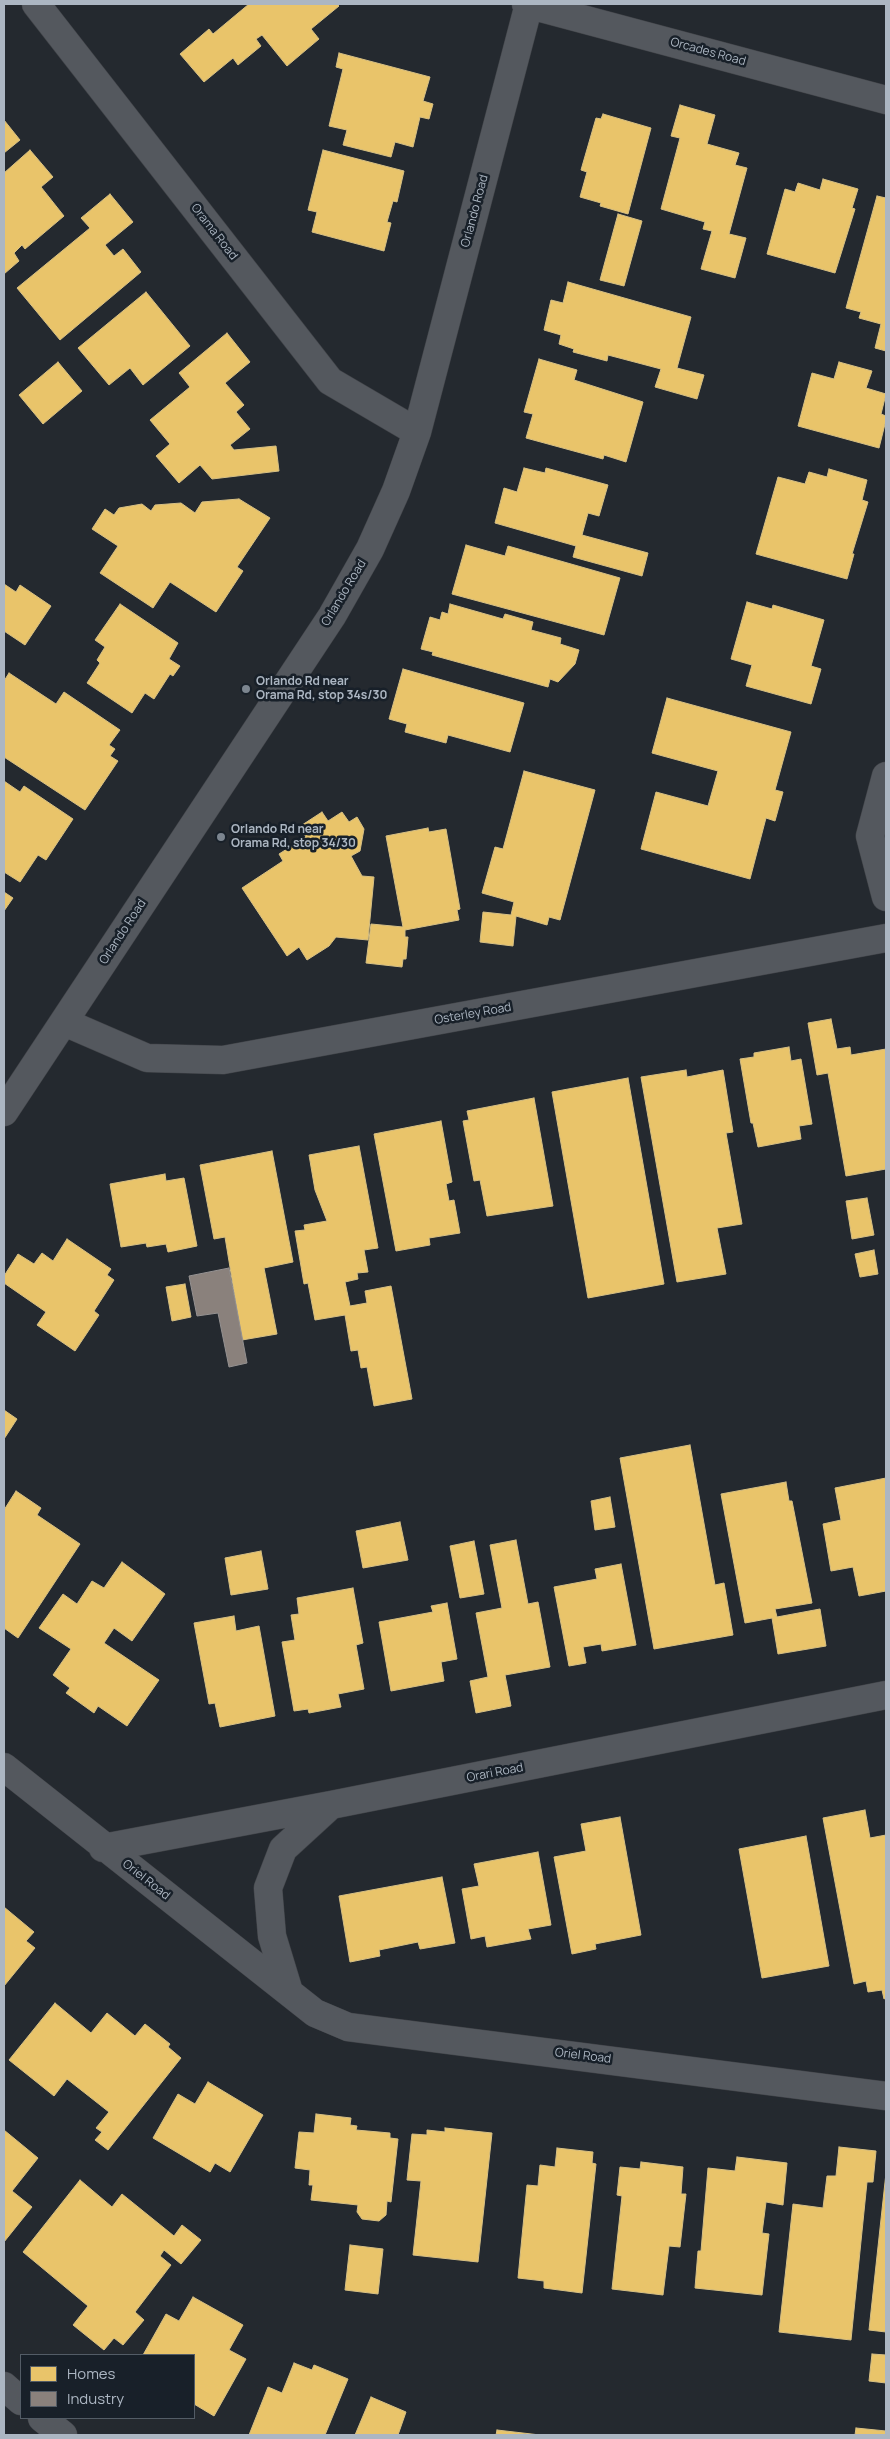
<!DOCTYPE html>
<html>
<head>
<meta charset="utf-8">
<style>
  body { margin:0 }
  #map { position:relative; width:890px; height:2439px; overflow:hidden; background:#24292f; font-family:Manrope,sans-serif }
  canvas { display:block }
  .frame { position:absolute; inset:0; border:5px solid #acb6c2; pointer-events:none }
  .legend { position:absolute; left:20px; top:2354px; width:175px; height:65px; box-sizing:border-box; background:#182029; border:1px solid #535c66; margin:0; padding:6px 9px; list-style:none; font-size:15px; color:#acb6c2 }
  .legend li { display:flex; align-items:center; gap:10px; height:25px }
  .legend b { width:25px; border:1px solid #535c66 }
</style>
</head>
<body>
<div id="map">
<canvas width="890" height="2439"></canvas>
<div class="frame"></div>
<ul class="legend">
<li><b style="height:14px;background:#e9c46a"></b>Homes</li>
<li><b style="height:14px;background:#8a817c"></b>Industry</li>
</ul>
</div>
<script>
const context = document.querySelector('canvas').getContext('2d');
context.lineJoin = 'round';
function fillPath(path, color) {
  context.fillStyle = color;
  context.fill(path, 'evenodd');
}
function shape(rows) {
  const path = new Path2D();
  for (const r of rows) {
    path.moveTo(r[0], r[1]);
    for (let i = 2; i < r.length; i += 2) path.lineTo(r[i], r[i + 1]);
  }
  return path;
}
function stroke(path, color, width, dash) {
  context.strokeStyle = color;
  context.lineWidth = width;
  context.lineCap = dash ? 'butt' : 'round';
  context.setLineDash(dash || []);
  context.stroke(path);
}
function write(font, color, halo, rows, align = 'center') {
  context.font = font + ' Manrope,sans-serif';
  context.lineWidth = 5;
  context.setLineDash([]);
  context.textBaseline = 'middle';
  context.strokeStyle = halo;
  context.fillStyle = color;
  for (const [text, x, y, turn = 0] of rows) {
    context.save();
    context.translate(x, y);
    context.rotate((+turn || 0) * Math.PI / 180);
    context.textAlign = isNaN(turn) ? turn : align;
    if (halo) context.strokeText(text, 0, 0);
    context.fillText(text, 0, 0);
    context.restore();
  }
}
const homes = shape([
  [249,4,337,4,339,6,311,29,319,39,287,66,262,35,256,39,261,46,238,65,233,58,204,82,180,54,209,29,213,34,249,4],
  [339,53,430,77,423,101,433,104,429,119,420,117,413,147,395,142,391,157,343,145,347,130,329,126,343,69,336,67,339,53],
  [680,105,715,115,707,144,739,153,735,165,747,168,729,234,746,238,735,278,701,269,712,231,703,229,705,222,661,209,680,138,671,136,680,105],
  [603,114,651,128,628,214,600,206,601,203,580,197,587,172,581,170,596,118,601,119,603,114],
  [4,120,20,140,4,153,4,120],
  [30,150,53,177,41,187,64,216,25,249,22,245,14,253,19,261,4,274,4,173,30,150],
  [323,150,404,171,397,202,393,201,387,222,391,223,384,251,312,232,317,212,308,210,323,150],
  [823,179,858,189,852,208,855,209,835,273,767,254,785,189,795,192,798,183,820,190,823,179],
  [110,194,133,222,105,245,114,256,123,249,141,272,60,340,17,288,90,228,81,218,110,194],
  [877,196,886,198,886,351,875,348,881,324,859,318,861,312,846,308,877,196],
  [618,214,642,221,624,286,600,280,618,214],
  [568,282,691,317,677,368,704,375,697,399,655,387,661,369,608,355,607,361,573,352,574,349,559,344,561,335,544,330,551,300,563,303,568,282],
  [146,292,190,346,143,385,130,368,109,385,78,348,146,292],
  [227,333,250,362,225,383,244,405,236,412,250,429,230,445,234,450,276,446,279,471,212,479,200,465,179,483,156,456,170,444,150,420,190,387,179,373,227,333],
  [539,359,577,370,574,380,643,402,626,462,604,455,603,459,526,438,533,414,524,412,539,359],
  [58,362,82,391,43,424,19,395,58,362],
  [839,362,872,371,866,388,886,394,881,414,886,416,886,420,879,448,798,426,812,373,834,379,839,362],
  [524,468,545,473,546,468,608,485,599,516,588,513,582,535,648,553,642,576,573,557,576,546,495,523,504,488,517,492,524,468],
  [829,469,867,480,862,500,868,502,852,554,854,554,847,579,756,554,778,477,805,484,809,472,827,477,829,469],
  [239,499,270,518,237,567,243,571,216,612,170,582,153,608,100,573,118,546,92,529,105,509,114,515,119,508,142,504,151,511,155,505,181,503,195,513,202,502,239,499],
  [466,545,505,556,508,546,620,578,604,635,452,594,466,545],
  [4,584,16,592,20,585,51,606,25,645,4,631,4,584],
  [747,602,772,609,773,605,824,620,811,666,821,669,811,704,746,686,752,665,731,659,747,602],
  [120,604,178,643,169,659,180,666,173,676,170,674,154,699,145,693,132,713,87,683,100,663,97,660,105,647,95,640,120,604],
  [450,604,503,619,505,614,533,622,531,630,561,638,560,644,579,650,575,664,558,682,550,679,548,687,432,655,433,652,421,649,430,617,440,620,442,612,448,614,450,604],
  [403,669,524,703,510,752,448,735,446,743,405,732,407,724,389,719,403,669],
  [9,673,56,704,64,692,120,730,109,745,115,749,110,756,118,761,85,810,4,757,4,681,9,673],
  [667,698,791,732,775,790,783,792,775,821,766,818,750,879,641,849,656,792,708,806,718,771,652,753,667,698],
  [524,771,595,790,560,920,549,917,547,925,516,916,513,946,480,942,483,912,511,915,514,902,482,893,495,847,503,849,524,771],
  [4,781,20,792,24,786,73,819,46,860,38,855,20,882,4,872,4,781],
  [322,812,328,821,342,812,349,822,357,817,364,829,360,851,351,856,362,876,374,877,368,940,336,937,329,946,307,960,299,947,287,956,242,888,283,861,279,854,306,837,299,827,322,812],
  [428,828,429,832,446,829,460,909,457,910,459,920,405,930,405,937,408,937,406,959,403,959,402,967,366,963,371,924,403,927,386,836,428,828],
  [4,892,13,898,4,911,4,892],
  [831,1019,837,1049,850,1047,851,1055,886,1049,886,1169,846,1176,828,1073,817,1075,808,1023,831,1019],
  [789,1047,791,1061,801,1059,812,1124,799,1126,801,1139,758,1147,753,1123,751,1123,740,1059,754,1057,754,1053,789,1047],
  [686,1070,687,1077,723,1070,733,1132,726,1133,742,1224,717,1228,726,1274,677,1282,641,1077,686,1070],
  [628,1078,664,1284,588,1298,552,1092,628,1078],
  [534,1098,553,1206,487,1216,480,1180,474,1181,463,1121,469,1120,467,1111,534,1098],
  [441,1121,452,1182,446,1184,449,1201,454,1200,460,1233,429,1238,430,1245,396,1251,374,1134,441,1121],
  [359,1146,378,1248,364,1250,368,1272,357,1273,358,1279,345,1282,350,1306,367,1303,365,1291,391,1286,412,1399,374,1406,367,1367,361,1368,358,1350,351,1351,345,1315,315,1320,308,1283,304,1284,295,1231,305,1230,304,1225,327,1221,315,1190,309,1155,359,1146],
  [272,1151,293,1262,264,1268,277,1334,242,1340,225,1237,214,1239,200,1165,272,1151],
  [165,1174,166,1181,184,1178,197,1246,168,1252,166,1244,147,1247,146,1243,121,1247,110,1184,165,1174],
  [867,1198,874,1235,852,1239,846,1201,867,1198],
  [67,1239,111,1269,107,1275,114,1280,94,1311,99,1315,75,1351,37,1325,46,1312,4,1283,4,1276,18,1254,34,1264,42,1253,53,1261,67,1239],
  [874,1250,878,1274,860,1277,855,1254,874,1250],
  [185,1284,191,1317,172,1321,166,1287,185,1284],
  [4,1410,17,1419,4,1439,4,1410],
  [690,1445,715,1585,724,1583,733,1635,654,1649,620,1458,690,1445],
  [886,1478,886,1591,859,1596,853,1567,831,1571,823,1524,841,1520,835,1488,886,1478],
  [786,1482,789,1501,792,1501,812,1603,775,1609,777,1617,820,1609,826,1646,778,1654,772,1618,745,1623,721,1494,786,1482],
  [16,1491,41,1508,37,1515,80,1544,18,1638,4,1628,4,1510,16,1491],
  [610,1497,615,1527,595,1530,591,1501,610,1497],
  [400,1522,408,1560,363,1568,356,1531,400,1522],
  [516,1540,528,1604,538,1602,550,1667,505,1675,511,1706,476,1713,470,1681,488,1677,476,1613,502,1608,490,1545,516,1540],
  [474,1541,484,1594,460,1598,450,1546,474,1541],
  [261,1551,268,1589,231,1595,225,1558,261,1551],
  [122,1562,165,1594,132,1641,114,1628,104,1643,159,1680,127,1726,98,1706,94,1713,66,1693,70,1688,53,1675,71,1649,39,1628,63,1594,77,1604,92,1581,104,1588,122,1562],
  [621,1564,636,1645,602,1651,601,1644,583,1647,586,1663,569,1666,554,1587,597,1579,595,1569,621,1564],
  [353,1588,363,1643,356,1645,364,1689,338,1694,341,1707,309,1713,308,1709,294,1711,282,1642,295,1640,291,1615,299,1614,297,1598,353,1588],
  [447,1603,457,1659,441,1662,444,1681,391,1691,379,1622,433,1612,431,1606,447,1603],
  [234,1616,236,1631,259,1626,275,1716,220,1727,215,1703,209,1704,194,1623,234,1616],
  [865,1810,870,1838,886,1835,886,1998,884,1999,882,1990,868,1992,866,1981,854,1984,823,1818,865,1810],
  [620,1817,641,1935,595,1944,596,1949,572,1954,554,1857,586,1851,581,1824,620,1817],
  [806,1836,829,1966,762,1978,739,1849,806,1836],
  [538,1852,551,1925,528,1929,531,1939,487,1947,485,1936,471,1939,462,1889,479,1886,474,1864,538,1852],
  [442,1877,455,1943,420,1949,418,1942,379,1950,380,1956,350,1962,339,1896,442,1877],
  [4,1907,34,1932,26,1941,35,1948,4,1986,4,1907],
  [55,2003,91,2033,107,2013,135,2036,145,2024,170,2044,168,2047,181,2058,108,2150,95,2140,102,2132,96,2128,109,2112,67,2079,54,2096,9,2060,55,2003],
  [208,2082,263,2115,230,2172,215,2163,210,2172,153,2138,178,2094,195,2104,208,2082],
  [316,2114,351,2118,350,2125,357,2126,356,2130,390,2133,390,2138,398,2139,391,2202,387,2201,386,2215,379,2221,362,2219,357,2212,358,2205,311,2200,313,2185,309,2185,310,2170,295,2168,299,2132,314,2133,316,2114],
  [445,2128,492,2133,478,2262,413,2255,421,2181,407,2180,412,2134,427,2135,427,2130,445,2132,445,2128],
  [4,2130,38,2158,12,2191,32,2207,4,2242,4,2130],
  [839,2147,876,2151,873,2182,867,2182,851,2340,779,2332,793,2204,823,2208,827,2176,836,2176,839,2147],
  [557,2148,593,2152,592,2163,596,2164,582,2293,544,2288,544,2281,518,2278,527,2185,538,2186,540,2165,555,2167,557,2148],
  [737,2157,787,2163,783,2205,766,2202,762,2233,769,2234,762,2295,695,2288,698,2251,701,2251,708,2168,735,2171,737,2157],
  [641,2162,683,2167,681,2194,686,2194,680,2247,669,2246,663,2295,612,2289,622,2196,617,2195,620,2167,640,2169,641,2162],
  [886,2173,886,2332,869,2330,886,2173],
  [80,2180,112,2207,122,2194,174,2236,182,2225,201,2240,181,2264,164,2250,160,2256,171,2265,135,2312,144,2320,123,2345,114,2338,104,2350,73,2325,88,2306,23,2252,80,2180],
  [350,2245,383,2249,378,2294,345,2290,350,2245],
  [193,2297,243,2325,229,2350,246,2359,214,2416,194,2404,194,2355,143,2355,166,2314,179,2321,193,2297],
  [872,2354,886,2355,886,2383,869,2381,872,2354],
  [294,2363,312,2370,314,2365,348,2379,325,2435,249,2435,268,2387,282,2393,294,2363],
  [371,2397,406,2412,398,2435,355,2435,371,2397],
  [856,2428,886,2431,886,2435,855,2435,856,2428],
  [497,2430,540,2435,496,2435,497,2430]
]);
const industry = shape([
  [229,1268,247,1363,229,1367,218,1313,197,1316,189,1276,229,1268]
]);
const minor = shape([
  [36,4,330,381,417,432],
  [526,4,886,100],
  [886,776,870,836,886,897],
  [64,1022,147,1058,223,1060,886,938],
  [4,1112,332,616,370,549,396,491,417,432,529,4],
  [4,1767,315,2013,348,2027,886,2096],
  [103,1848,331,1805,886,1695],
  [289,1992,272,1936,268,1888,283,1849,331,1805],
  [4,2386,21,2401],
  [42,2418,63,2435]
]);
const markers = [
  [246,689,5,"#7c858f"],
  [221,837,5,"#7c858f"]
];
const streetNames = [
  ["Orcades Road",708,52,15],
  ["Orlando Road",475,211,-75],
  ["Orama Road",214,232,52],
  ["Orlando Road",344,593,-59],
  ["Orlando Road",123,932,-57],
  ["Osterley Road",473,1014,-10],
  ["Orari Road",495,1773,-11],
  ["Oriel Road",146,1880,38],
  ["Oriel Road",583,2056,7]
];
const poiNames = [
  ["Orlando Rd near",256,682],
  ["Orama Rd, stop 34s/30",256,696],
  ["Orlando Rd near",231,830],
  ["Orama Rd, stop 34/30",231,844]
];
fillPath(homes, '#e9c46a');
stroke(homes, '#d7c084', 1);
fillPath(industry, '#8a817c');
stroke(industry, '#949191', 1);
stroke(minor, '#404348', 29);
stroke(minor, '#54585e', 28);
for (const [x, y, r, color] of markers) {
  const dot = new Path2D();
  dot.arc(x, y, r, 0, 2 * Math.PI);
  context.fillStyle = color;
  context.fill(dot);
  stroke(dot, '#182029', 2);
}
write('12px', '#acb6c2', '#182029', streetNames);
write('bold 12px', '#acb6c2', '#182029', poiNames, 'left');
</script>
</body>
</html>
